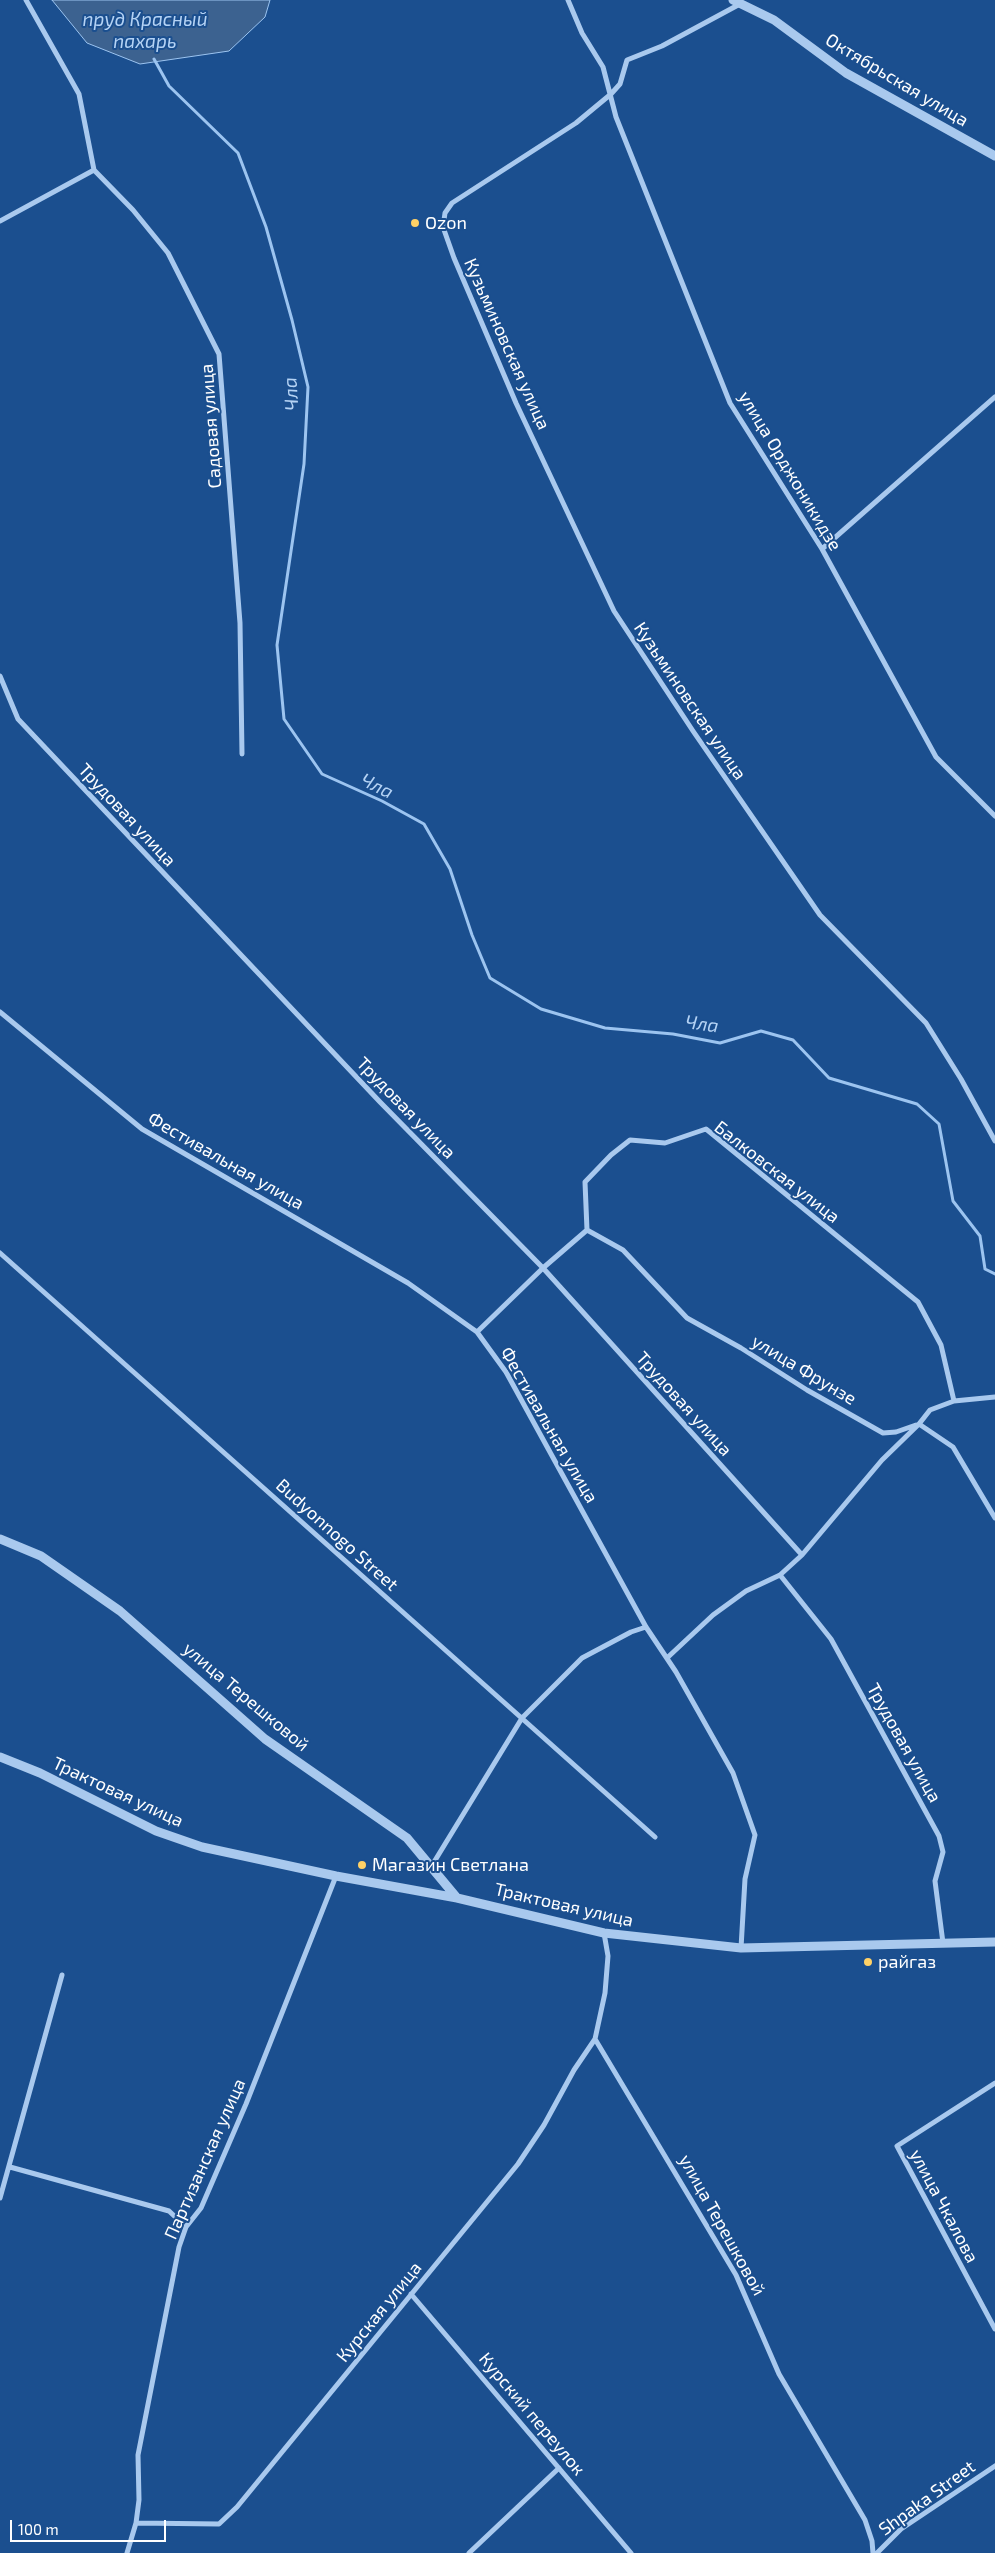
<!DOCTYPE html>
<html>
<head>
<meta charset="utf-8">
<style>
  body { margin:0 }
  #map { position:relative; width:995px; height:2553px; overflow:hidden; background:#1b4f8f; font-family:"Exo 2",sans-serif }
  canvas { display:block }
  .scale { position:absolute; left:10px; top:2520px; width:156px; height:22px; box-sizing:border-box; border:2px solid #fff; border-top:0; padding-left:6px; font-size:15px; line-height:18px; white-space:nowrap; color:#fff; -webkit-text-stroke:4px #1b4f8f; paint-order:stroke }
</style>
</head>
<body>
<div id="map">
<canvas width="995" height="2553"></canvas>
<div class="scale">100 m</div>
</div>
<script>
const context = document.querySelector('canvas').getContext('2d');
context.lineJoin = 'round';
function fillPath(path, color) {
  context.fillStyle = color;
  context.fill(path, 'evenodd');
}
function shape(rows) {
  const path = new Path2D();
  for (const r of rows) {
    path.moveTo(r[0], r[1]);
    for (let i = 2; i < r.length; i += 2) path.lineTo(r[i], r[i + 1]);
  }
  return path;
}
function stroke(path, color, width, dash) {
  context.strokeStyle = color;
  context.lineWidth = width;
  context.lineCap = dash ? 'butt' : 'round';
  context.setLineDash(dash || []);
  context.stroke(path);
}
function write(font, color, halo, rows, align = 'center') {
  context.font = font + ' "Exo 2",sans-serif';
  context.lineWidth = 4;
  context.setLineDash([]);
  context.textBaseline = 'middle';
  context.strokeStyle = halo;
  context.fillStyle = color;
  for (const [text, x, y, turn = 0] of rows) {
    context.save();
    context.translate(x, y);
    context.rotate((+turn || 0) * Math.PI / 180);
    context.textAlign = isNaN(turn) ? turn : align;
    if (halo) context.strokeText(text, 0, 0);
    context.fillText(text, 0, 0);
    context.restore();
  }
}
const water = shape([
  [52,0,270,0,265,17,229,51,140,64,87,43,52,0]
]);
const stream = shape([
  [154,59,169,86,238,153,266,227,292,320,308,387,304,464,277,645,284,719,322,774,382,801,424,824,450,869,472,935,490,978,541,1009,605,1028,673,1034,720,1043,761,1031,793,1040,829,1078,917,1104,939,1124,953,1201,980,1236,985,1269,995,1274]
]);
const minor = shape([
  [26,0,79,94,94,170,133,210,168,253,219,354,240,623,242,754],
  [568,0,582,33,603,67,616,117,730,403,822,549,936,757,995,816],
  [740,4,662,46,627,60,620,84,611,94,576,123,452,203,445,213,443,227,454,258,516,403,614,611,693,731,820,915,926,1023,961,1079,995,1141],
  [0,221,94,170],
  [822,549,995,397],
  [0,676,18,719,380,1102,543,1268,802,1555],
  [0,1012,142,1129,408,1283,477,1332,506,1372,646,1627,676,1672,733,1773,755,1835,745,1879,741,1948],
  [587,1230,623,1250,687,1318,741,1348,807,1390,883,1433,896,1432,916,1425],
  [0,1253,655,1837],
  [477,1332,543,1268,587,1230,585,1182,611,1155,630,1140,665,1143,706,1129,918,1302,941,1345,954,1401],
  [919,1424,953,1447,995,1518],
  [780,1575,831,1639,939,1836,943,1852,935,1881,943,1943],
  [667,1658,713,1615,746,1591,780,1575,802,1555,882,1460,919,1424,930,1410,954,1401,995,1397],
  [431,1867,522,1718,582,1658,631,1632,646,1627],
  [604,1933,608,1956,605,1993,595,2039,736,2275,779,2374,865,2520,872,2541,873,2553],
  [995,2083,897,2146,995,2329],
  [10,2167,169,2211,186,2227],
  [0,2198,62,1975],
  [411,2294,631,2553],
  [136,2523,219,2524,237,2507,518,2164,544,2125,574,2070,595,2039],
  [127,2553,136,2523,139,2500,138,2455,179,2247,186,2227,201,2208,246,2104,336,1876],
  [469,2553,559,2468],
  [877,2553,901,2529,995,2466]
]);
const tertiary = shape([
  [733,0,774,20,846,73,995,156],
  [0,1539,41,1556,120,1611,265,1739,407,1838,457,1898],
  [0,1757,40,1773,156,1831,202,1847,336,1876,457,1898,604,1933,741,1948,995,1942]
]);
const markers = [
  [415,223,5,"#ffd166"],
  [362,1865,5,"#ffd166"],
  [868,1962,5,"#ffd166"]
];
const streetNames = [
  ["Октябрьская улица",897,80,31],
  ["Кузьминовская улица",507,344,66],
  ["Садовая улица",211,426,-94],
  ["улица Орджоникидзе",790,471,59],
  ["Кузьминовская улица",690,701,56],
  ["Трудовая улица",127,815,47],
  ["Трудовая улица",406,1108,46],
  ["Фестивальная улица",226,1161,30],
  ["Балковская улица",777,1172,38],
  ["улица Фрунзе",804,1370,31],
  ["Трудовая улица",684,1404,48],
  ["Фестивальная улица",549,1425,60],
  ["Budyonnogo Street",337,1535,42],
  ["улица Терешковой",246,1697,40],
  ["Трудовая улица",904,1743,61],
  ["Трактовая улица",118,1792,25],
  ["Трактовая улица",564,1905,13],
  ["Партизанская улица",205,2159,-66],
  ["улица Чкалова",944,2206,62],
  ["улица Терешковой",722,2225,61],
  ["Курская улица",379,2312,-51],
  ["Курский переулок",532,2414,50],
  ["Shpaka Street",927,2498,-36]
];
const poiNames = [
  ["Ozon",425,223],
  ["Магазин Светлана",372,1865],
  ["райгаз",878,1962]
];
const waterNames = [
  ["пруд Красный",145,20],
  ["пахарь",145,42],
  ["Чла",291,394,-94],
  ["Чла",377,786,26],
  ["Чла",702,1024,8]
];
fillPath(water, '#3c6290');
stroke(water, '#9cc4f0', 1);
stroke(stream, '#9cc4f0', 3);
stroke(minor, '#a9c9ee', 5);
stroke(tertiary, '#a9c9ee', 9);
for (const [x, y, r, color] of markers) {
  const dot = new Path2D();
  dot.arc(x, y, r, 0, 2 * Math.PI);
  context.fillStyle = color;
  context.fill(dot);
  stroke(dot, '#1b4f8f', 2);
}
write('18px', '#fff', '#1b4f8f', streetNames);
write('18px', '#fff', '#1b4f8f', poiNames, 'left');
write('italic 19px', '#b5d3f5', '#1b4f8f', waterNames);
</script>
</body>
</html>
